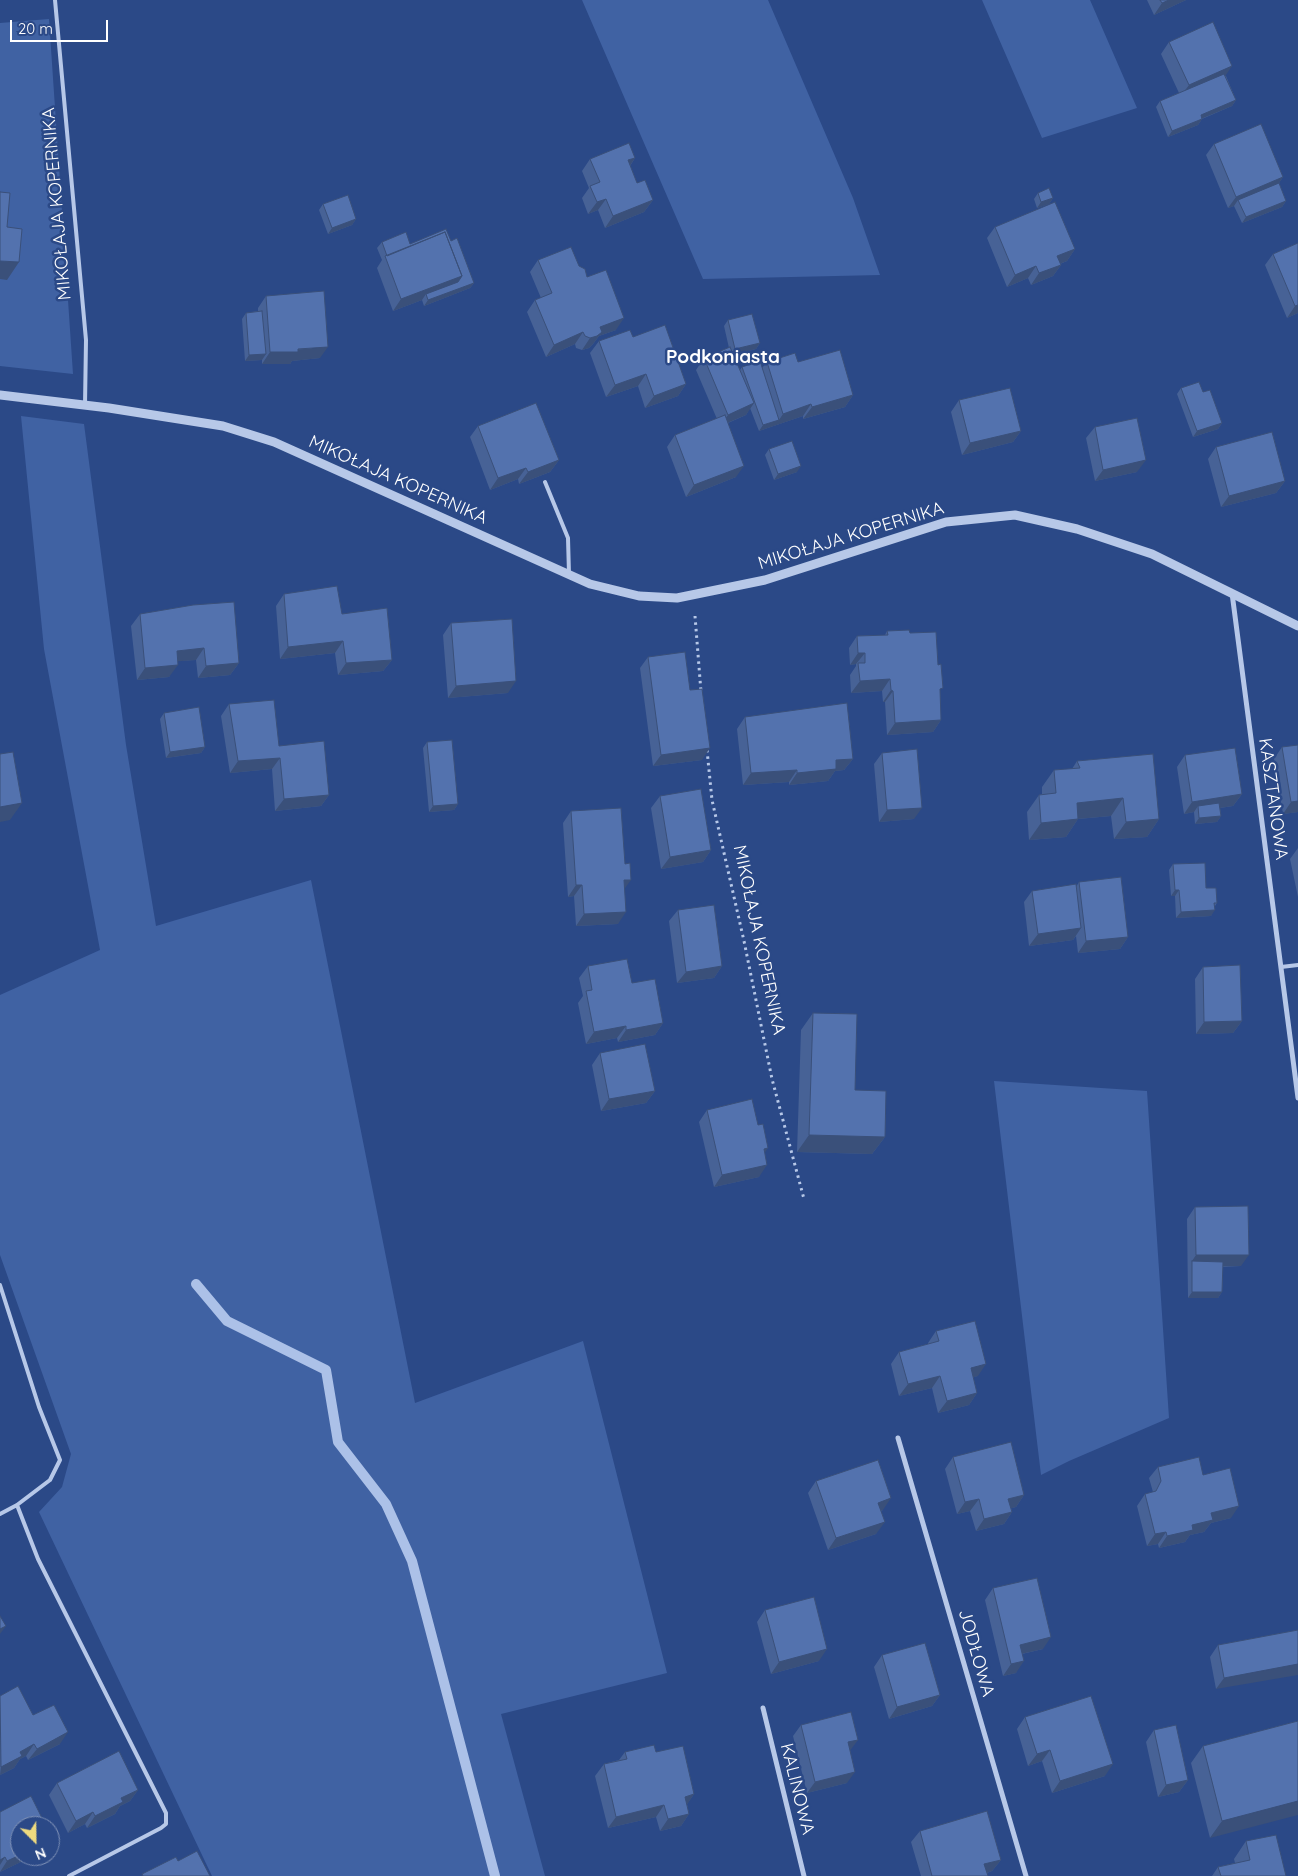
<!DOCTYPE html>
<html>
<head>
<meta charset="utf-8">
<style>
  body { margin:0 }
  #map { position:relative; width:1298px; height:1876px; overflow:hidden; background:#2b4987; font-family:Quicksand,sans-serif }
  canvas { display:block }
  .north { position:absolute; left:10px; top:1816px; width:50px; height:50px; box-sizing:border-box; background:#2b4987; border:1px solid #8092b7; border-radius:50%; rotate:157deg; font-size:14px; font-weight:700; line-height:20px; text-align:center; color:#fff }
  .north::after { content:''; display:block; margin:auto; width:18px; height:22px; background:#eeda7f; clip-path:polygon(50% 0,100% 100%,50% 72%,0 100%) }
  .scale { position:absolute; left:10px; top:20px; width:98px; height:22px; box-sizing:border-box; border:2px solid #fff; border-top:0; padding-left:6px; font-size:15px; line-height:18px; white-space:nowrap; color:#fff; -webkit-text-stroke:4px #2b4987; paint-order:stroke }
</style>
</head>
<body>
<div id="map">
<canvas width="1298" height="1876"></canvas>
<div class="north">N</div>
<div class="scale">20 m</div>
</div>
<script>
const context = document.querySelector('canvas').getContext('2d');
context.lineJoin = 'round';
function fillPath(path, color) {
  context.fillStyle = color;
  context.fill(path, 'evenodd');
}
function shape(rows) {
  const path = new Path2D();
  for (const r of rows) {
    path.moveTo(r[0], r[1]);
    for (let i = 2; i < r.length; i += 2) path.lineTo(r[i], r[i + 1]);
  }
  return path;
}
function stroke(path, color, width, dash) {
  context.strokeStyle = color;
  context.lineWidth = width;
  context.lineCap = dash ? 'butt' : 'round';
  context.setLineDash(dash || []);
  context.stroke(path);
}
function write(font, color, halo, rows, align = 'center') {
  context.font = font + ' Quicksand,sans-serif';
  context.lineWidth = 5;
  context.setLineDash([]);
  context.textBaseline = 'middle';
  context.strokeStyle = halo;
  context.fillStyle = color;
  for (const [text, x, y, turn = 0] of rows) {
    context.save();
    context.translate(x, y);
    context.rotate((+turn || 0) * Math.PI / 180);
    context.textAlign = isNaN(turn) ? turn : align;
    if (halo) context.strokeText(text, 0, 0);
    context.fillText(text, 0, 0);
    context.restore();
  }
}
const green = shape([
  [582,0,768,0,853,198,880,275,703,279],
  [982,0,1090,0,1137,108,1042,138],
  [49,19,73,374,0,366,0,23],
  [21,416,84,424,126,745,156,926,311,880,415,1403,583,1341,667,1673,501,1714,545,1876,212,1876,39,1512,62,1487,71,1454,0,1255,0,995,100,950,44,649],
  [994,1081,1147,1091,1169,1418,1069,1461,1041,1475]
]);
const stream = shape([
  [196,1284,227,1321,326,1370,338,1442,386,1504,412,1561,495,1876]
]);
const path = shape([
  [695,616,701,692],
  [707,750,712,800,744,941,772,1079,804,1199]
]);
const service = shape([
  [55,0,86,340,85,405],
  [545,482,568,538,569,574],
  [1281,967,1298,965],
  [0,1285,39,1407,60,1460,50,1480,17,1505,0,1514],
  [17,1505,38,1559,166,1813,166,1824,161,1828,69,1876]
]);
const minor = shape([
  [1232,593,1298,1098],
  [898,1438,1026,1876],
  [763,1708,804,1876]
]);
const tertiary = shape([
  [0,395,109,408,223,426,274,442,590,584,639,596,677,598,765,580,946,522,1015,515,1077,529,1152,554,1298,626]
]);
const wall = shape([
  [1147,0,1186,0,1154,15],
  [1169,42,1226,76,1236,100,1232,106,1202,119,1198,125,1168,137,1156,107,1160,101,1179,93,1161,54],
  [1214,144,1283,177,1279,183,1286,201,1282,207,1242,223,1234,206,1228,208,1206,155],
  [635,158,630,166,637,183,653,200,644,212,605,228,598,210,588,214,582,198,589,188,582,171,590,159],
  [1038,193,1053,198,1049,204,1037,208,1034,199],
  [323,204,356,219,352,225,328,234,319,210],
  [995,227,1075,249,1067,261,1060,264,1061,265,1053,276,1031,285,1028,278,1007,287,987,238],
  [451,241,474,283,470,288,424,306,422,300,393,311,377,268,382,260,377,248,382,242,410,244],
  [1298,243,1298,313,1287,318,1265,265,1273,254],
  [538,260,579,266,587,277,616,330,599,336,593,344,589,348,582,350,576,348,575,344,546,357,527,312,535,300,541,298,530,272],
  [266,296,320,358,292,361,290,364,262,364,262,360,245,361,242,319,246,313,258,311,258,308],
  [728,320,760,343,756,349,733,355,740,370,742,367,762,368,767,362,798,362,853,395,845,407,803,419,803,416,759,431,750,408,746,415,728,423,736,477,686,497,667,447,675,435,717,419,696,370,704,358,729,348,724,326],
  [633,337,686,384,678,396,645,408,638,386,606,397,590,353,599,341],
  [1181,388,1203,392,1222,423,1218,429,1193,437,1177,394],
  [959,400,1021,431,1013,442,962,455,951,412],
  [478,426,559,460,550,472,519,484,518,479,490,490,470,437],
  [1095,427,1137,472,1095,481,1086,438],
  [1216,447,1285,481,1276,493,1221,507,1208,459],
  [769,449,797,472,774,480,765,455],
  [284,594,342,614,392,660,383,671,338,675,335,653,280,659,276,606],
  [140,614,239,663,230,675,198,678,196,660,177,661,169,677,137,680,131,626],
  [451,623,508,693,448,698,443,635],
  [887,631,910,633,940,693,941,720,933,732,887,735,885,702,883,702,882,691,851,693,850,675,856,666,856,664,850,665,849,648,857,636,885,635],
  [648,657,690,690,702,760,653,766,640,668],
  [229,704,279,746,329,795,321,806,275,811,272,769,230,773,221,716],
  [164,713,205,747,201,753,166,758,160,719],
  [745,717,853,759,844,770,835,771,828,781,789,785,789,782,743,785,737,729],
  [427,742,458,804,454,810,429,812,423,748],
  [1282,747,1298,812,1283,814,1274,759],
  [882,753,914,819,879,822,874,764],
  [1185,755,1242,794,1233,806,1220,808,1221,816,1217,822,1195,824,1194,812,1184,814,1177,767],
  [1077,761,1159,819,1147,837,1114,839,1111,816,1078,819,1066,837,1029,840,1027,812,1039,795,1042,794,1042,787,1054,770,1072,769],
  [660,796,711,850,703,862,661,869,651,808],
  [571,811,625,864,624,890,618,924,576,926,574,896,568,897,563,823],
  [1298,848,1298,897,1290,859],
  [1173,864,1206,888,1217,903,1215,906,1211,916,1176,918,1175,896,1171,896,1169,870],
  [1079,882,1128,937,1120,949,1078,953,1076,936,1073,940,1029,946,1024,902,1032,891,1076,887],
  [678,910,722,966,714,978,677,983,669,921],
  [588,966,632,983,663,1023,655,1035,618,1042,617,1038,586,1044,578,1003,583,996,579,978],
  [1203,967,1242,1021,1233,1033,1196,1034,1195,979],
  [813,1013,855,1090,885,1137,872,1154,797,1152,801,1030],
  [600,1053,655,1091,646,1103,601,1111,592,1065],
  [707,1110,765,1153,759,1177,714,1187,699,1122],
  [1195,1207,1241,1266,1223,1267,1222,1292,1218,1298,1188,1298,1187,1219],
  [936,1331,978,1376,973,1377,977,1393,969,1405,938,1413,932,1388,899,1396,891,1364,899,1352,928,1344,928,1343],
  [953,1457,1024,1495,1016,1507,1011,1508,1012,1512,1004,1524,976,1531,970,1511,957,1514,945,1469],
  [1158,1467,1203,1475,1231,1518,1211,1523,1204,1532,1190,1535,1185,1542,1159,1548,1158,1544,1147,1546,1137,1506,1145,1494,1153,1492,1149,1478],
  [816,1481,883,1510,881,1511,876,1534,828,1550,808,1493],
  [993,1588,1043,1649,1022,1654,1016,1673,1003,1676,985,1600],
  [765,1610,819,1661,771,1674,757,1622],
  [1298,1630,1216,1689,1210,1657,1218,1645],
  [882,1655,940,1695,932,1706,889,1719,874,1667],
  [0,1696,33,1715,60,1744,28,1760,26,1756,20,1759,14,1768,0,1775],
  [1025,1717,1105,1776,1052,1793,1042,1761,1028,1766,1017,1729],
  [1298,1721,1210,1838,1191,1763,1203,1746],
  [801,1725,850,1751,847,1783,807,1793,793,1736],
  [1154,1730,1188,1780,1179,1792,1158,1797,1146,1742],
  [625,1752,656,1752,694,1794,687,1804,689,1814,681,1826,660,1831,656,1817,608,1828,595,1776,604,1764,619,1760],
  [57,1783,138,1790,130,1801,120,1806,115,1814,87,1828,85,1824,68,1833,49,1795],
  [0,1812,27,1859,0,1872],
  [920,1831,1001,1860,992,1871,987,1873,988,1876,921,1876,911,1842],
  [1246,1841,1286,1876,1212,1876,1218,1867,1235,1863,1234,1859]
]);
const shadedWall = shape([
  [1169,0,1186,0,1154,15,1162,3],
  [1232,66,1224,78,1180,97,1189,85],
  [1236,100,1232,106,1196,121,1201,115],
  [1202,119,1198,125,1168,137,1172,131],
  [635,158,627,170,628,160],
  [1283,177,1275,189,1238,200,1234,206,1228,208,1236,197],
  [1053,198,1049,204,1037,208,1041,202],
  [606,199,598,210,588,214,597,202],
  [653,200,644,212,605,228,613,216],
  [1286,201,1282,207,1242,223,1246,217],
  [356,219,352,225,328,234,332,228],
  [1075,249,1067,261,1049,268,1057,256],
  [0,261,19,262,7,280,0,279],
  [1061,265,1053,276,1031,285,1039,273],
  [1036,266,1028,278,1007,287,1015,275],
  [462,276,454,288,426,294,422,300,393,311,401,299],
  [474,283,470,288,424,306,428,300],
  [1298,305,1298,313,1287,318,1295,306],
  [624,318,616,330,599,336,593,344,589,348,582,350,590,338,600,327],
  [583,332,575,344,546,357,554,345],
  [760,343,756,349,731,355,735,349],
  [328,347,320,358,292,361,290,364,262,364,270,352],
  [266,354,262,360,245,361,249,355],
  [646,374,638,386,606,397,615,385],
  [686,384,678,396,645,408,654,396],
  [853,395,845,407,803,419,812,407],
  [754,403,746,415,720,426,728,415],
  [811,404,803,416,759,431,763,425,779,420,783,414],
  [1222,423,1218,429,1193,437,1197,431],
  [1021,431,1013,442,962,455,970,443],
  [559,460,550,472,519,484,528,472],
  [1146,460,1137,472,1095,481,1103,470],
  [744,466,736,477,686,497,694,485],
  [801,466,797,472,774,480,778,474],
  [526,468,518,479,490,490,498,478],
  [1285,481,1276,493,1221,507,1229,496],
  [343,641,335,653,280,659,288,647],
  [204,648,196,660,168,662,177,651],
  [858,653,865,653,856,664,850,665],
  [392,660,383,671,338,675,346,663],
  [239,663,230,675,198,678,206,666],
  [178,665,169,677,137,680,145,668],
  [890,679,882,691,851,693,860,681],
  [516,681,508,693,448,698,456,686],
  [891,690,893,691,885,702,883,702],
  [941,720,933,732,887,735,895,723],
  [205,747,201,753,166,758,170,752],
  [710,748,702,760,653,766,661,755],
  [280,758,272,769,230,773,238,761],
  [853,759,844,770,835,771,828,781,789,785,797,773,836,760],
  [797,770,789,782,743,785,751,773],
  [1242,794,1233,806,1199,811,1198,806,1194,812,1184,814,1192,802],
  [329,795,321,806,275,811,284,799],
  [1123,798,1111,816,1065,820,1077,803],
  [1298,801,1298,812,1283,814,1291,802],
  [22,803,10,820,0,822,0,807],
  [458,804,454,810,429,812,433,806],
  [922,808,914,819,879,822,887,810],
  [1221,816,1217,822,1195,824,1199,818],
  [1078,819,1066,837,1029,840,1041,823],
  [1159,819,1147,837,1114,839,1126,822],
  [711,850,703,862,661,869,670,857],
  [624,880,631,880,623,891],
  [576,885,582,885,574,896,568,897],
  [1175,890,1179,890,1175,896,1171,896],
  [1215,910,1211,916,1176,918,1181,912],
  [626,912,618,924,576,926,584,914],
  [1081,928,1073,940,1029,946,1038,934],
  [1128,937,1120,949,1078,953,1086,941],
  [722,966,714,978,677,983,686,972],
  [1242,1021,1233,1033,1196,1034,1204,1022],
  [663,1023,655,1035,618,1042,626,1030],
  [626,1026,617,1038,586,1044,594,1032],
  [655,1091,646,1103,601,1111,609,1099],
  [809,1135,885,1137,872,1154,797,1152],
  [768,1148,760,1160,764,1149],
  [767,1165,759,1177,714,1187,722,1175],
  [1196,1255,1249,1255,1241,1266,1192,1267,1192,1261,1188,1267],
  [1192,1292,1222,1292,1218,1298,1188,1298],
  [986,1364,978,1376,963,1380,971,1368],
  [940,1376,932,1388,899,1396,908,1384],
  [977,1393,969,1405,938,1413,947,1401],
  [1024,1495,1016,1507,1000,1511,1008,1499],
  [891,1498,883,1510,870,1514,878,1503],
  [979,1499,970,1511,957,1514,965,1502],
  [1239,1506,1231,1518,1211,1523,1204,1532,1190,1535,1185,1542,1159,1548,1167,1536,1192,1525,1211,1513],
  [1012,1512,1004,1524,976,1531,984,1519],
  [885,1522,876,1534,828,1550,836,1538],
  [1166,1532,1158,1544,1147,1546,1155,1534],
  [6,1626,0,1634,0,1629],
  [1051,1637,1043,1649,1012,1656,1020,1645],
  [827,1649,819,1661,771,1674,779,1662],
  [1024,1661,1016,1673,1003,1676,1011,1664],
  [1298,1664,1298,1675,1216,1689,1224,1678],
  [940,1695,932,1706,889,1719,897,1707],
  [68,1732,60,1744,28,1760,37,1749],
  [858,1740,849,1752,848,1742],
  [34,1744,26,1756,20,1759,14,1768,0,1775,1,1767,20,1752],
  [1050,1750,1042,1761,1028,1766,1037,1754],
  [1113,1764,1105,1776,1052,1793,1060,1781],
  [855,1772,847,1783,807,1793,815,1782],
  [1188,1780,1179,1792,1158,1797,1166,1785],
  [138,1790,130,1801,120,1806,115,1814,87,1828,95,1816,121,1798],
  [694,1794,686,1806,685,1797],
  [1298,1801,1298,1815,1210,1838,1222,1821],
  [664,1805,656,1817,608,1828,616,1817],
  [93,1812,85,1824,68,1833,76,1821],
  [689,1814,681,1826,660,1831,668,1819],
  [20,1855,20,1856,29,1856,27,1859,0,1872,7,1861],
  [5,1857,0,1865,0,1860],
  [1001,1860,992,1871,976,1876,984,1864]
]);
const building = shape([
  [1160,0,1169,0,1162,3,1160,0],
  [1213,22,1232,66,1189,85,1169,42,1213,22],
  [1224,74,1236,100,1201,115,1202,119,1172,131,1160,101,1224,74],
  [1261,124,1283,177,1236,197,1214,144,1261,124],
  [629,143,635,158,628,160,637,183,645,180,653,200,613,216,606,199,597,202,590,186,600,182,590,159,629,143],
  [1279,183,1286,201,1246,217,1238,200,1279,183],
  [1049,188,1053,198,1041,202,1038,193,1049,188],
  [0,192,10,193,7,227,22,229,19,262,0,261,0,192],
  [348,195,356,219,332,228,323,204,348,195],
  [1055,202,1075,249,1057,256,1061,265,1039,273,1036,266,1015,275,995,227,1055,202],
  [446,229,451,241,457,238,474,283,428,300,426,294,458,282,462,276,445,232,387,256,382,242,406,232,410,244,446,229],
  [445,232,462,276,401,299,385,256,445,232],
  [1298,243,1298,305,1295,306,1273,254,1298,243],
  [571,247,579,266,585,269,587,277,606,270,624,318,600,327,602,332,597,336,590,338,585,336,583,332,554,345,535,300,552,293,538,260,571,247],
  [324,291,328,347,298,349,298,352,270,352,266,296,324,291],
  [262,311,266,354,249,355,246,313,262,311],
  [752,314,760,343,735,349,728,320,752,314],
  [665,325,686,384,654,396,646,374,615,385,599,341,630,330,633,337,665,325],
  [730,347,754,403,728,415,704,358,730,347],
  [840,350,853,395,812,407,811,404,783,414,767,362,795,353,798,362,840,350],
  [760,361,779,420,763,425,742,367,760,361],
  [1199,382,1203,392,1210,390,1222,423,1197,431,1181,388,1199,382],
  [1010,388,1021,431,970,443,959,400,1010,388],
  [536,403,559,460,528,472,526,468,498,478,478,426,536,403],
  [725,415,744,466,694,485,675,435,725,415],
  [1137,418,1146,460,1103,470,1095,427,1137,418],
  [1272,432,1285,481,1229,496,1216,447,1272,432],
  [792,441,801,466,778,474,769,449,792,441],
  [337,586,342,614,387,608,392,660,346,663,343,641,288,647,284,594,337,586],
  [234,602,239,663,206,666,204,648,177,651,178,665,145,668,140,614,193,605,234,602],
  [512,619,516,681,456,686,451,623,512,619],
  [909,630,910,633,936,632,938,665,941,664,943,688,940,689,941,720,895,723,893,691,891,690,890,679,860,681,858,663,865,663,865,653,858,653,857,636,888,635,887,631,909,630],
  [685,652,690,690,702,689,710,748,661,755,648,657,685,652],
  [274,700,279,746,324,741,329,795,284,799,280,758,238,761,229,704,274,700],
  [847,703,853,759,836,760,836,769,797,773,797,770,751,773,745,717,847,703],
  [199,707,205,747,170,752,164,713,199,707],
  [452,740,458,804,433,806,427,742,452,740],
  [1298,745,1298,801,1291,802,1282,747,1298,745],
  [1235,748,1242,794,1192,802,1185,755,1235,748],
  [917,749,922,808,887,810,882,753,917,749],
  [13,752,22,803,0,807,0,754,13,752],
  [1153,754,1159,819,1126,822,1123,798,1077,803,1078,819,1041,823,1039,795,1056,793,1054,770,1080,768,1077,761,1153,754],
  [701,789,711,850,670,857,660,796,701,789],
  [1219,803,1221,816,1199,818,1198,806,1219,803],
  [621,808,625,864,630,863,631,880,624,880,626,912,584,914,582,885,576,885,571,811,621,808],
  [1205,863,1206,888,1216,888,1217,903,1214,903,1215,910,1181,912,1179,890,1175,890,1173,864,1205,863],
  [1121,877,1128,937,1086,941,1079,882,1121,877],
  [1076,884,1081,928,1038,934,1032,891,1076,884],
  [714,905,722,966,686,972,678,910,714,905],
  [627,959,632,983,655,979,663,1023,626,1030,626,1026,594,1032,586,991,592,990,588,966,627,959],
  [1240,965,1242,1021,1204,1022,1203,967,1240,965],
  [813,1013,857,1014,855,1090,886,1091,885,1137,809,1135,813,1013],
  [645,1044,655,1091,609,1099,600,1053,645,1044],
  [752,1099,758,1125,763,1124,768,1148,764,1149,767,1165,722,1175,707,1110,752,1099],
  [1248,1206,1249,1255,1196,1255,1195,1207,1248,1206],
  [1192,1261,1223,1262,1222,1292,1192,1292,1192,1261],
  [975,1321,986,1364,971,1368,977,1393,947,1401,940,1376,908,1384,899,1352,939,1341,936,1331,975,1321],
  [1011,1442,1024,1495,1008,1499,1012,1512,984,1519,979,1499,965,1502,953,1457,1011,1442],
  [1199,1457,1203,1475,1230,1468,1239,1506,1211,1513,1213,1520,1192,1525,1193,1530,1167,1536,1166,1532,1155,1534,1145,1494,1156,1491,1161,1481,1158,1467,1199,1457],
  [878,1460,891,1498,878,1503,885,1522,836,1538,816,1481,878,1460],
  [1037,1578,1051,1637,1020,1645,1024,1661,1011,1664,993,1588,1037,1578],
  [814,1597,827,1649,779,1662,765,1610,814,1597],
  [0,1616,6,1626,0,1629,0,1616],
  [1298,1630,1298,1664,1224,1678,1218,1645,1298,1630],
  [925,1643,940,1695,897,1707,882,1655,925,1643],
  [18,1686,33,1715,54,1705,68,1732,37,1749,34,1744,20,1752,22,1756,1,1767,0,1696,18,1686],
  [1091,1696,1113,1764,1060,1781,1050,1750,1037,1754,1025,1717,1091,1696],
  [851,1712,858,1740,848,1742,855,1772,815,1782,801,1725,851,1712],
  [1298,1721,1298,1801,1222,1821,1203,1746,1298,1721],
  [1176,1725,1188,1780,1166,1785,1154,1730,1176,1725],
  [654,1745,656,1752,683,1746,694,1794,685,1797,689,1814,668,1819,664,1805,616,1817,604,1764,627,1759,625,1752,654,1745],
  [119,1751,138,1790,121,1798,123,1802,95,1816,93,1812,76,1821,57,1783,119,1751],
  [31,1796,46,1826,20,1826,20,1855,7,1861,5,1857,0,1860,0,1812,31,1796],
  [987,1811,1001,1860,984,1864,988,1876,932,1876,920,1831,987,1811],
  [1276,1835,1286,1876,1221,1876,1218,1867,1250,1860,1246,1841,1276,1835],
  [197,1851,210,1876,143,1876,142,1874,176,1857,178,1861,197,1851]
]);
const streetNames = [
  ["MIKOŁAJA KOPERNIKA",57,204,-95],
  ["MIKOŁAJA KOPERNIKA",398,480,24],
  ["MIKOŁAJA KOPERNIKA",851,536,-17],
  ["KASZTANOWA",1273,799,82],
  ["MIKOŁAJA KOPERNIKA",759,940,78],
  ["JODŁOWA",976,1653,74],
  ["KALINOWA",797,1789,76]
];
const neighbourhoodNames = [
  ["Podkoniasta",723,357]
];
fillPath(green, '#4062a3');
stroke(stream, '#acc1e8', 10);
stroke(path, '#b7c8e8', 3, [2.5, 4]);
stroke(service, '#b7c8e8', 4);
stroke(minor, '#b7c8e8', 5);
stroke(tertiary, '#b7c8e8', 9);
fillPath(wall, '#476296');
fillPath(shadedWall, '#3a507a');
fillPath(building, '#5372ae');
stroke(building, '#3a507a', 1);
write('18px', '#fff', '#2b4987', streetNames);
write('bold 19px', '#fff', '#2b4987', neighbourhoodNames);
</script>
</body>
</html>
